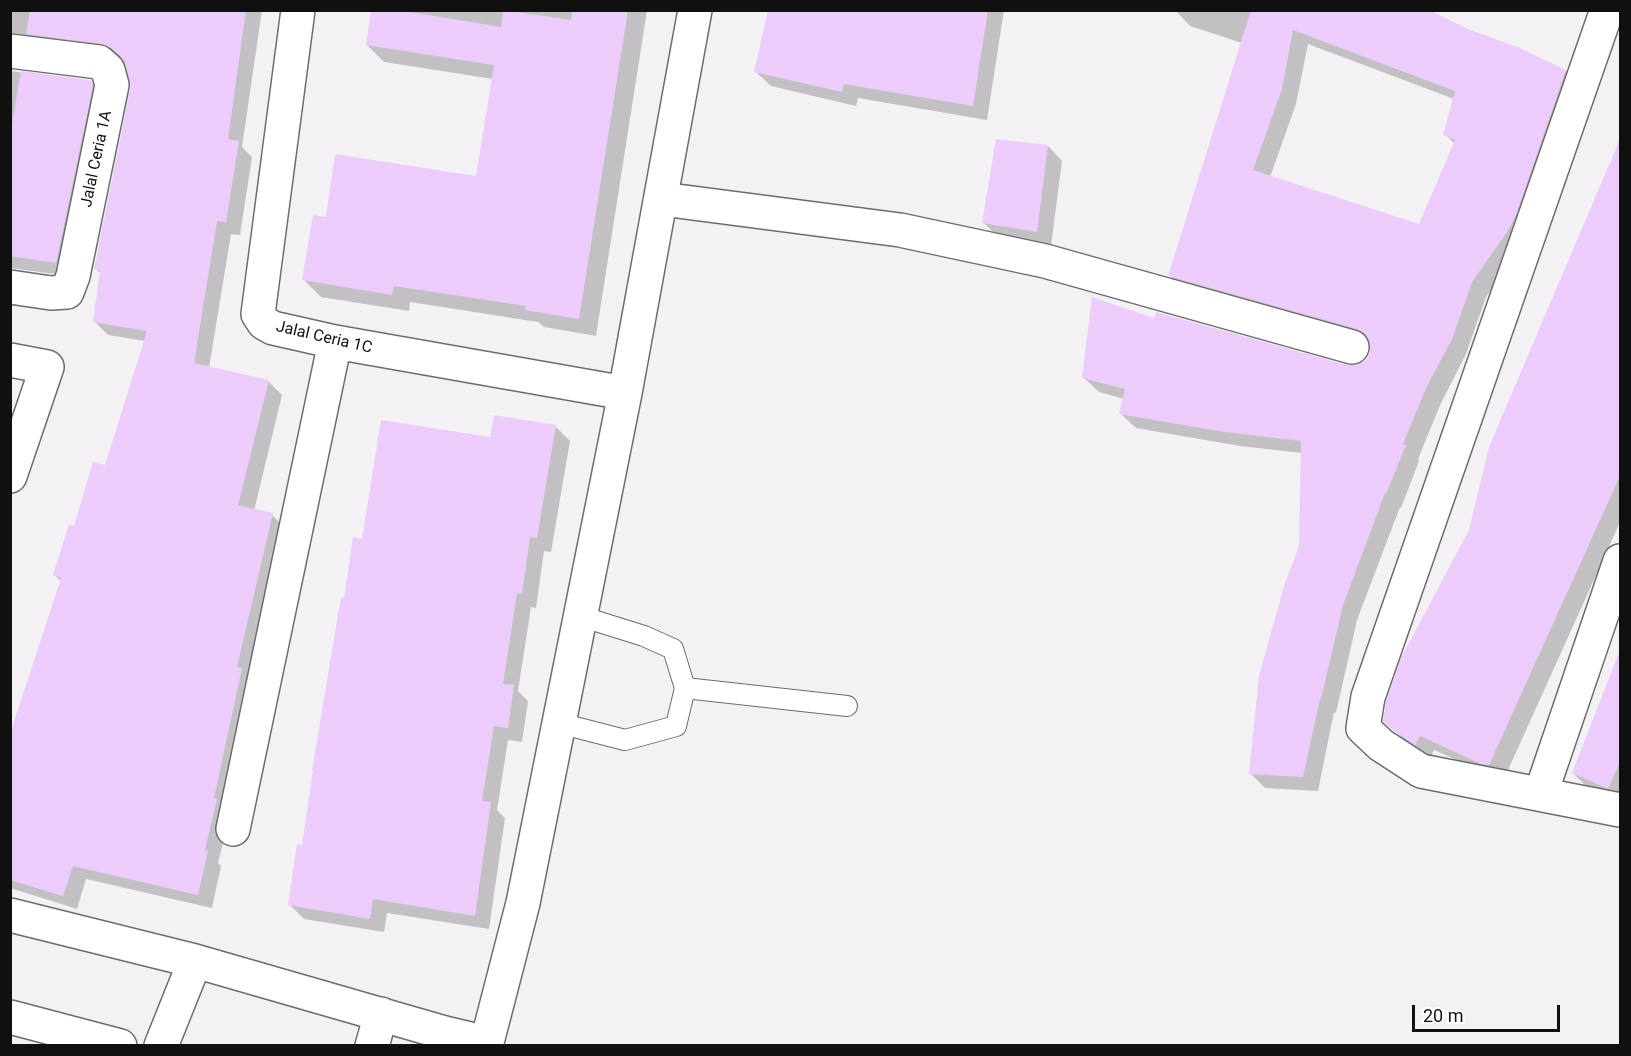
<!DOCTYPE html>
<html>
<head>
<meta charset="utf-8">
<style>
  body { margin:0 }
  #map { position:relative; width:1631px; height:1056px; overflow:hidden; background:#f3f1f4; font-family:Roboto,sans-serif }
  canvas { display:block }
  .frame { position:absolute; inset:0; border:12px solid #101011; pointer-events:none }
  .scale { position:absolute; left:1412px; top:1005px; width:148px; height:27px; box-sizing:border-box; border:3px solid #101011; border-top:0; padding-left:8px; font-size:18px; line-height:21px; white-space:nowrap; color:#101011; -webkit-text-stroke:4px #fff; paint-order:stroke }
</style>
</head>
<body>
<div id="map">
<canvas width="1631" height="1056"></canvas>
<div class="frame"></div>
<div class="scale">20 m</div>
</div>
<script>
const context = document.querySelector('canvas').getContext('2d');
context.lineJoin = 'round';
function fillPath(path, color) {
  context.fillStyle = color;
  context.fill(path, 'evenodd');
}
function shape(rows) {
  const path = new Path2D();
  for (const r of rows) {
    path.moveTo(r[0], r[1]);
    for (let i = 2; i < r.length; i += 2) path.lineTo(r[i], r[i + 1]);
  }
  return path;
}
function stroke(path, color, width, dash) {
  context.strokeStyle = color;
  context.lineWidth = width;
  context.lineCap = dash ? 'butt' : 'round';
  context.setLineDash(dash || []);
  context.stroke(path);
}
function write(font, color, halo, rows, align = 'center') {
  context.font = font + ' Roboto,sans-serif';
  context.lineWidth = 5;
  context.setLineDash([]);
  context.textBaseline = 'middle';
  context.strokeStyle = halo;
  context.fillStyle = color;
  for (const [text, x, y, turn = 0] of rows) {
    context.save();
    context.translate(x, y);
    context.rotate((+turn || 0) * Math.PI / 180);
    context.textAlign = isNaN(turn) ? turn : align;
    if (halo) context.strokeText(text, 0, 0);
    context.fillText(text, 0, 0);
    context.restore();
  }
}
const shadow = shape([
  [10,10,262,10,242,147,252,157,240,235,231,234,209,368,268,381,282,395,254,511,272,515,286,529,230,814,218,863,221,866,212,908,86,879,77,909,10,888,10,740,61,581,54,575,75,528,106,467,145,341,108,335,94,321,101,274,95,268,132,89,125,60,117,57,10,52],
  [372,10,647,10,596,336,544,327,538,322,410,302,409,311,321,297,304,280,327,219,477,178,493,79,384,62,367,45],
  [770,10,1004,10,987,120,858,98,856,106,771,86,756,72],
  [1175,10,1425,10,1468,31,1566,71,1580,86,1521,247,1486,297,1466,354,1441,403,1418,459,1419,461,1401,508,1400,507,1357,620,1336,713,1334,712,1318,791,1265,788,1250,773,1300,547,1302,453,1240,446,1136,428,1121,414,1124,399,1099,392,1084,378,1155,320,1347,367,1356,367,1366,362,1371,353,1372,343,1184,290,1169,275,1242,43,1190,26],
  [1308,44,1454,99,1445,134,1455,144,1420,226,1270,177,1296,104],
  [10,71,90,81,105,96,70,276,10,268],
  [1620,143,1620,522,1504,779,1496,777,1434,750,1430,758,1409,744,1385,721,1470,530,1490,448],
  [1048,146,1062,161,1051,246,998,237,983,222],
  [555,426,570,441,551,552,544,551,536,608,531,607,518,691,528,701,522,742,508,740,497,810,505,818,489,929,387,913,384,932,304,919,289,904,303,847,345,599,363,541,491,439],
  [1620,697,1620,801,1587,787,1573,773,1608,723]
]);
const building = shape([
  [30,10,246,10,228,139,239,141,226,222,217,221,194,363,269,380,238,505,273,513,237,667,242,668,214,798,217,799,205,850,208,851,198,895,73,866,63,896,10,880,10,734,61,578,53,575,69,524,74,526,93,462,105,465,147,331,93,322,100,270,94,269,130,89,126,65,120,56,111,48,102,44,26,34],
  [371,10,398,10,501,27,503,10,571,20,572,10,628,10,579,319,525,310,526,306,394,286,392,295,302,280,313,215,326,217,335,154,476,176,494,65,366,45],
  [768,10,988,10,973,106,844,84,842,92,754,72],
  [1251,10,1429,10,1468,29,1520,48,1566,70,1516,215,1507,232,1472,282,1452,339,1426,388,1403,444,1406,445,1386,494,1385,493,1343,605,1321,699,1320,699,1303,777,1249,774,1259,676,1284,586,1299,546,1301,441,1225,432,1119,414,1125,389,1082,378,1092,297,1154,318,1156,312,1347,365,1357,365,1365,361,1370,353,1370,342,1365,334,1357,329,1168,276],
  [1293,30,1455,91,1443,135,1455,140,1419,224,1253,170,1282,89],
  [21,71,91,80,93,86,56,263,10,256,10,136],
  [996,139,1048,145,1037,232,982,223],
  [1620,139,1620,476,1489,765,1481,764,1420,736,1415,745,1393,730,1383,721,1386,702,1401,658,1469,530,1489,447],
  [494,415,556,425,537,538,530,537,522,594,517,593,503,684,514,685,508,728,494,726,482,801,491,802,475,916,373,899,370,919,288,905,297,844,302,845,313,770,312,770,341,597,344,598,353,537,362,539,381,420,490,437],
  [1618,655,1620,656,1620,762,1608,789,1572,773]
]);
const service = shape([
  [685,688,847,706],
  [559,723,625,740,676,726,685,688,673,649,644,636,580,616]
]);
const minor = shape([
  [298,10,258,314,264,323,273,328,335,342,625,393],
  [1607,10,1368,697,1363,728,1381,745,1421,771,1620,810],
  [10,51,99,62,108,70,112,85,73,276,67,292,51,293,10,287],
  [662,199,900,230,1045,261,1352,347],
  [10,360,47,367,10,476],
  [1541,793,1620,561],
  [233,829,335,342],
  [10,915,195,961,445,1033,487,1043],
  [10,1017,120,1046],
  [161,1046,195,961],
  [372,1046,381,1014],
  [486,1046,523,903,625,393,695,10]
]);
const streetNames = [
  ["Jalal Ceria 1A",97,159,-78],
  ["Jalal Ceria 1C",324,338,13]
];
fillPath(shadow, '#0003');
fillPath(building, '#ecccfb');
stroke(service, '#6d6b6e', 22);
stroke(minor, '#6d6b6e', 36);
stroke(service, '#fff', 20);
stroke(minor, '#fff', 33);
write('16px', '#101011', '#fff', streetNames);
</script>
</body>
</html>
